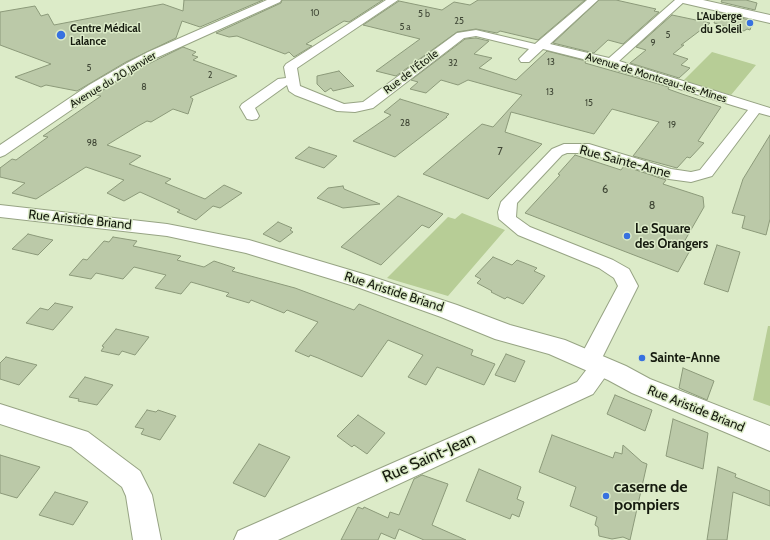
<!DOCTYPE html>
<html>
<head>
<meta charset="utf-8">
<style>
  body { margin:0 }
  canvas { display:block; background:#dcebc8 }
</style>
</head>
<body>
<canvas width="770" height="540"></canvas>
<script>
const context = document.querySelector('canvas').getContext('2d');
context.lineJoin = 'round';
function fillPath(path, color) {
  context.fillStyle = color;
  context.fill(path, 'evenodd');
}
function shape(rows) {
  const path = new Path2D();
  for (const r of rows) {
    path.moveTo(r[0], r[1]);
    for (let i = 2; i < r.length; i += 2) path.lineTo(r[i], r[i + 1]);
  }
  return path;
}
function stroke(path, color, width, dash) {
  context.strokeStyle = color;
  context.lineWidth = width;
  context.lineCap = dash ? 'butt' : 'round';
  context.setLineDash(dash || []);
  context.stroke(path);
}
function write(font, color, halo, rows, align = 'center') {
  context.font = font + ' Cabin,sans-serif';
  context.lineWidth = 3;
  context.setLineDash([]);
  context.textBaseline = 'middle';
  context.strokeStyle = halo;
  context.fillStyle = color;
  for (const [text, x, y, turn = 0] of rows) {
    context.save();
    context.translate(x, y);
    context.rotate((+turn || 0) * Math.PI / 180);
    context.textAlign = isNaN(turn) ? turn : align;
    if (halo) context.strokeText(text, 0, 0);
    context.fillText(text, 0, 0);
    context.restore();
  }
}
const green = shape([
  [712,52,756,65,731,95,683,81],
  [462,213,505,230,448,296,387,278,448,217,455,219],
  [768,326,770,326,770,406,753,400]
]);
const building = shape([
  [184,0,263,0,200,27,182,21,176,38,126,62,77,91,46,85,41,87,15,77,51,64,0,45,0,12,35,6,41,16,48,14,54,25,163,4,183,11,184,0],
  [282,0,383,0,349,22,344,21,306,44,312,46,294,57,289,52,285,54,237,36,229,37,216,33,281,3,282,0],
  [478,0,585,0,538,40,500,31,497,33,476,29,457,32,396,76,376,71,420,39,363,25,399,1,442,10,454,2,470,5,478,0],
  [599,0,616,0,656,9,654,11,659,12,623,44,608,40,594,53,553,43,599,0],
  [722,0,746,0,757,3,755,10,721,2,722,0],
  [718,12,753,21,750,30,747,29,744,31,714,23,718,12],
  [672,15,710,23,681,45,684,45,673,54,688,59,681,65,690,68,679,78,630,63,646,50,636,47,672,15],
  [476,38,489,41,474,54,492,58,479,68,516,80,547,51,586,61,585,63,669,87,668,89,682,94,721,107,698,141,704,143,690,158,687,157,677,168,633,156,659,122,612,109,594,134,511,112,505,132,542,144,488,199,423,174,482,124,493,127,522,95,468,80,458,85,441,80,426,93,410,89,418,82,411,80,465,39,476,38],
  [183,47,196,52,192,55,198,57,193,60,237,76,190,97,193,99,188,114,173,109,151,122,147,121,138,126,107,145,141,156,129,164,171,179,165,183,205,199,224,185,242,193,220,208,213,206,196,220,177,212,180,210,140,192,124,201,107,193,124,180,86,167,36,199,12,193,25,183,0,177,0,168,12,159,16,160,48,137,43,136,101,96,96,95,100,92,136,70,183,47],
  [339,71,354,86,333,91,331,88,325,92,317,84,317,76,339,71],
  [400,99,449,114,446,117,447,117,395,157,353,141,391,115,384,112,400,99],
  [770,135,770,219,766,235,742,228,745,216,732,213,743,179,770,135],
  [309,147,337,156,324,168,295,158,309,147],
  [575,155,621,170,624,166,666,180,663,184,703,197,704,207,684,242,693,245,678,272,525,213,560,175,558,174,575,155],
  [343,186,344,189,380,204,343,208,317,198,328,188,343,186],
  [398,196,443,214,429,228,422,225,381,265,341,247,398,196],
  [278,222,292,228,290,230,293,232,280,242,263,234,278,222],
  [28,234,40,237,53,240,38,255,12,249,28,234],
  [113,237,137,241,133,246,181,256,177,260,204,267,214,261,235,268,232,271,295,288,354,310,359,304,473,350,471,355,495,364,484,385,437,367,426,385,408,377,423,355,388,340,362,377,318,358,310,355,309,357,295,351,318,322,287,310,284,313,251,300,249,303,226,296,229,293,191,282,181,294,155,288,166,275,134,267,123,279,96,273,91,279,69,275,83,259,87,260,104,241,109,242,113,237],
  [717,245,740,252,728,292,704,284,717,245],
  [493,257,512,265,517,260,537,268,534,271,545,276,523,304,507,297,505,299,491,292,492,291,477,283,481,279,475,276,493,257],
  [55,303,73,307,53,330,26,323,40,308,48,310,55,303],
  [116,329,149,337,135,355,122,351,119,355,101,351,104,347,102,346,116,329],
  [506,354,525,361,515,382,495,375,506,354],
  [6,357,37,365,19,385,0,379,0,363,6,357],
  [683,368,714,381,707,400,679,388,683,368],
  [85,377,113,385,97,405,78,401,79,399,69,397,85,377],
  [615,395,652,410,645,431,607,414,615,395],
  [147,410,156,412,158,410,176,416,160,440,141,434,144,429,135,427,147,410],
  [358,415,385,433,367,454,354,445,352,447,337,436,358,415],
  [673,419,708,433,703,469,666,456,673,419],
  [552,435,613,458,615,452,622,454,623,445,642,462,647,464,630,540,623,537,612,539,599,536,598,527,595,525,597,517,570,506,576,487,539,472,552,435],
  [259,444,290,457,265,497,233,483,259,444],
  [0,455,40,467,17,498,0,493,0,455],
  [718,467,736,474,735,477,770,491,770,506,733,492,727,540,707,540,718,467],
  [479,469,521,487,517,499,524,502,519,517,512,514,510,519,466,501,479,469],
  [422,475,448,484,432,525,466,540,424,540,399,529,395,539,381,533,378,540,341,540,358,507,363,509,364,507,388,518,390,512,399,515,414,479,422,475],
  [55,492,88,502,73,525,39,515,55,492]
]);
const minor = shape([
  [267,0,281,0,280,2,156,58,135,69,99,91,5,155,0,157,0,145,89,85,127,63,148,52,267,0],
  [386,0,398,0,297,68,300,86,344,104,363,102,457,33,476,30,535,44,587,0,598,0,550,44,609,58,675,0,686,0,619,61,770,108,770,116,759,113,712,176,691,182,669,179,587,153,567,153,562,155,517,203,516,217,530,227,613,260,629,269,638,286,602,358,610,360,613,366,593,394,278,540,234,540,238,531,577,382,587,369,581,367,578,361,618,286,614,278,599,268,518,235,499,219,498,212,501,202,552,149,564,144,589,144,671,169,691,172,700,170,748,110,614,69,607,65,543,49,529,62,521,62,519,59,529,49,476,36,464,38,373,108,355,112,337,111,295,95,289,91,287,85,255,108,259,116,257,119,252,120,247,119,240,107,242,104,278,79,286,78,284,67,286,64,386,0],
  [0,404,88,432,140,471,152,495,161,540,133,540,126,496,122,487,71,447,0,424,0,404]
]);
const secondary = shape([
  [681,0,703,0,770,15,770,23,683,3,681,0],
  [0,205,167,224,249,240,370,276,457,305,510,325,565,340,626,366,650,379,770,426,770,451,632,393,608,380,549,354,495,339,441,317,354,286,246,253,167,236,0,217,0,205]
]);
const markers = [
  [750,23,4,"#3771e0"],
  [61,35,5,"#3771e0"],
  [627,236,4,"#3771e0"],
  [642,358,4,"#3771e0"],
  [606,496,4,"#3771e0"]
];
const farNumbernames = [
  ["10",315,13],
  ["5 b",424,14],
  ["25",459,21],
  ["5 a",405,27],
  ["5",668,35],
  ["9",653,43],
  ["13",551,62],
  ["32",453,63],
  ["5",89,68],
  ["2",210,75],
  ["8",144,87],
  ["13",550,92],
  ["15",589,103],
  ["28",405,123],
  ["19",672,125],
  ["98",92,143]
];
const farPoinames = [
  ["L'Auberge",742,17],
  ["du Soleil",742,30],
  ["Centre Médical",70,29,"left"],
  ["Lalance",70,42,"left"]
];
const farStreetnames = [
  ["Rue de l'Étoile",411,72,-37],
  ["Avenue de Montceau-les-Mines",656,78,17],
  ["Avenue du 20 Janvier",113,80,-31]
];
const numberNames = [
  ["7",500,152],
  ["6",605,190],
  ["8",652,206]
];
const streetNames = [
  ["Rue Sainte-Anne",625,162,15],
  ["Rue Aristide Briand",80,220,6],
  ["Rue Aristide Briand",394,292,18],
  ["Rue Aristide Briand",696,409,22]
];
const poiNames = [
  ["Le Square",635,229],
  ["des Orangers",635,244],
  ["Sainte-Anne",650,358]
];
const nearStreetnames = [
  ["Rue Saint-Jean",429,458,-24]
];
const nearPoinames = [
  ["caserne de",614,487],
  ["pompiers",614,505]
];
fillPath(green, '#b7cd96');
fillPath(building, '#bbc9a8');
stroke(building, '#8c9a7a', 1);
stroke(minor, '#97a484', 2);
stroke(secondary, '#97a484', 2);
fillPath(minor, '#fff');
fillPath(secondary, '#fff');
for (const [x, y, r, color] of markers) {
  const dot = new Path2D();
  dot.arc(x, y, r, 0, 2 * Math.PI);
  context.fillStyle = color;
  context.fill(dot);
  stroke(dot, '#dcebc8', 1.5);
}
write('9px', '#3f4635', null, farNumbernames);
write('bold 11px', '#161b0f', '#dcebc8', farPoinames, 'right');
write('11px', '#161b0f', '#dcebc8', farStreetnames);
write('11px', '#3f4635', null, numberNames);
write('13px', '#161b0f', '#dcebc8', streetNames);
write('bold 13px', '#161b0f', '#dcebc8', poiNames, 'left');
write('16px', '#161b0f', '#dcebc8', nearStreetnames);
write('bold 16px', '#161b0f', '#dcebc8', nearPoinames, 'left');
</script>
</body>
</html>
